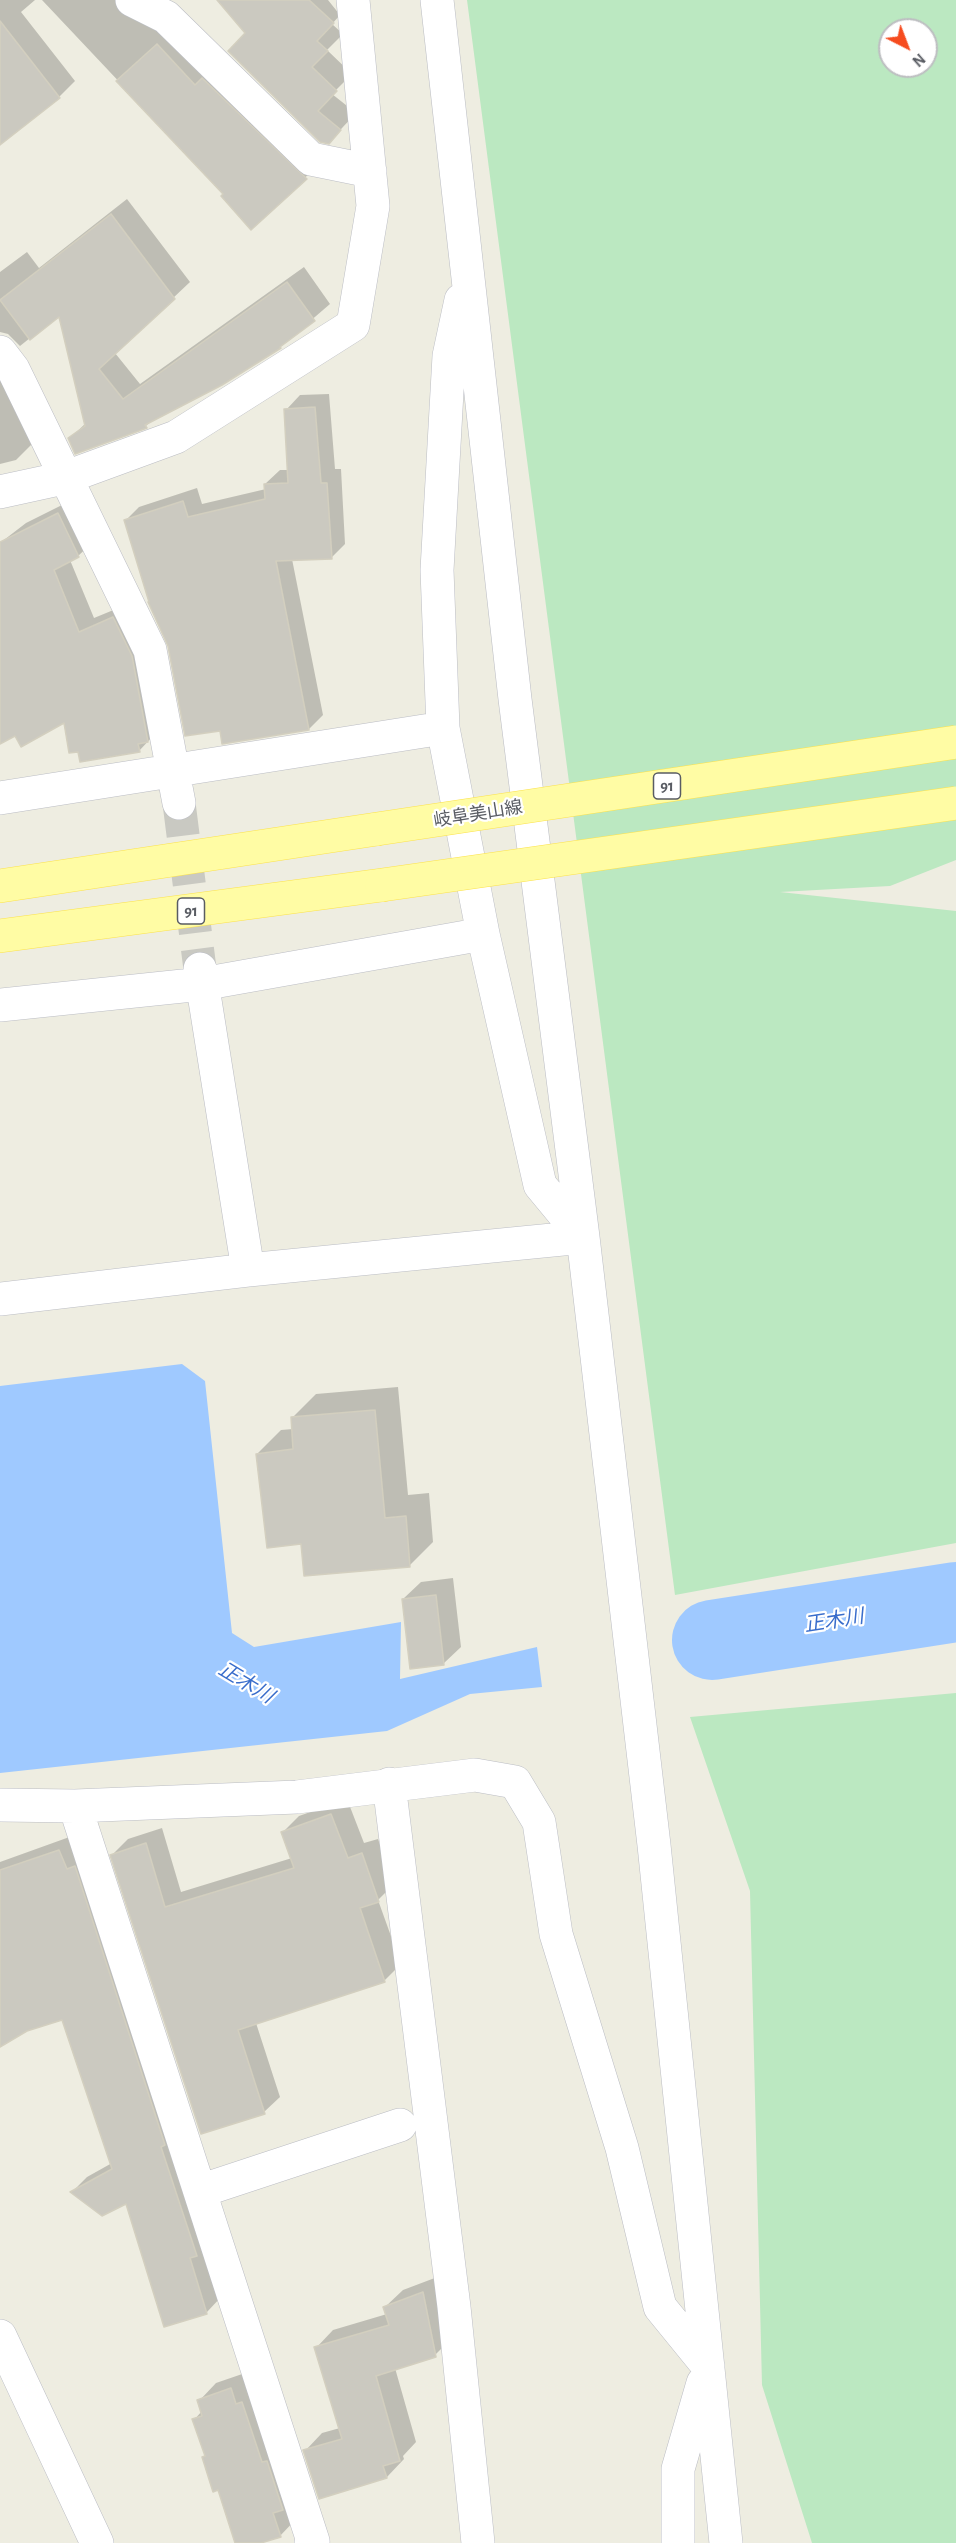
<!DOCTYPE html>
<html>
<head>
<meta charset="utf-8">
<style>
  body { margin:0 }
  #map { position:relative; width:956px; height:2543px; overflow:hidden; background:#eeede1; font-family:"Alegreya Sans",sans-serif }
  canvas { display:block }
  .north { position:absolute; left:878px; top:18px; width:60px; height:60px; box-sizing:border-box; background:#fff; border:2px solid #bdbec1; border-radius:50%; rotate:138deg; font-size:16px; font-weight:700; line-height:24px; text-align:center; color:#595c63 }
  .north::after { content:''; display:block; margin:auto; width:21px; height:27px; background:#f64c1f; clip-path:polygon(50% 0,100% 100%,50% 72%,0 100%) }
</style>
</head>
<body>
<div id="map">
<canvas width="956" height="2543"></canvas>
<div class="north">N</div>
</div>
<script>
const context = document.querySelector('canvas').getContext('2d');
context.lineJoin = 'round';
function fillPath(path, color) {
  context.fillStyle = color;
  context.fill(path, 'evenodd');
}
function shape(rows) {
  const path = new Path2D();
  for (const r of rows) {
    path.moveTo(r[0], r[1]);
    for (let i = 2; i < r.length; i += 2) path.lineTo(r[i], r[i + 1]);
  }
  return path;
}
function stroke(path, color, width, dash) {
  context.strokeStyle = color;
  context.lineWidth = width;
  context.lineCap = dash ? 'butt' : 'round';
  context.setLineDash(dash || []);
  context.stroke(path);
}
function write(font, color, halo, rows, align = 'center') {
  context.font = font + ' "Alegreya Sans","Noto Sans JP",sans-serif';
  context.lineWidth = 4.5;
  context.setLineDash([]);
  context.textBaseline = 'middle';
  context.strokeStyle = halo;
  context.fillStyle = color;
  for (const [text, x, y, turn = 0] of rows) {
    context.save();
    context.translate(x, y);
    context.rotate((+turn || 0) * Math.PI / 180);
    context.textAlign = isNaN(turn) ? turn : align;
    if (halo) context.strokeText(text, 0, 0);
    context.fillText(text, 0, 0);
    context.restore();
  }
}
const green = shape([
  [467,0,956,0,956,860,890,886,780,892,956,911,956,1543,675,1595],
  [890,30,926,30,926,66,890,66],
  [956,1693,956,2543,812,2543,762,2385,750,1891,690,1717]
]);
const water = shape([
  [182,1364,205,1381,232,1633,254,1647,401,1622,400,1679,537,1647,542,1687,470,1694,387,1731,0,1773,0,1386]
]);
const shadow = shape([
  [0,0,35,0,21,12,75,81,59,97,0,142],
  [42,0,141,0,322,162,251,227,225,194],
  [219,0,328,0,340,15,332,24,343,34,327,50,352,74,332,94,356,113,329,142,247,33],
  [127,199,190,282,115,353,140,384,304,267,330,304,280,347,154,418,146,426,76,452,69,439,86,423,60,314,20,346,8,334,0,332,0,272,27,252,39,268],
  [0,344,32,444,16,460,0,464],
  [329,394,335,469,341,469,345,544,331,558,292,559,323,715,309,729,221,730,170,646,125,521,139,507,197,488,202,504,266,489,265,484,280,470,289,470,286,410,300,395],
  [72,500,93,542,78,556,70,560,94,618,128,604,153,736,139,751,80,750,66,721,16,734,0,742,0,543,26,523],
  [398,1387,408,1495,429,1493,433,1542,409,1566,303,1543,257,1454,281,1430,293,1429,292,1418,316,1394],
  [453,1578,461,1647,443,1664,403,1599,421,1582],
  [347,1799,364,1843,378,1839,394,1884,378,1900,401,1964,385,1980,256,2023,280,2097,264,2112,112,1855,128,1839,162,1828,181,1892,292,1858,283,1832,299,1816],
  [75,1835,222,2296,207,2312,165,2325,126,2202,72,2192,87,2177,112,2163,63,2018,26,2030,0,2045,0,1862],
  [440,2276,452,2338,435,2355,395,2368,416,2442,403,2456,404,2459,387,2477,305,2451,322,2433,340,2428,316,2348,333,2330,387,2314,385,2307,403,2290],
  [248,2372,297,2518,280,2536,256,2543,236,2543,194,2420,202,2411,199,2401,216,2383]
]);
const river = shape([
  [712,1640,956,1602]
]);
const building = shape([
  [217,0,309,0,334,23,317,41,328,51,312,67,337,91,318,111,341,130,329,144,320,142,228,51,245,33,217,0],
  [0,21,60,98,0,145,0,21],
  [157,44,195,85,202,78,307,179,251,230,221,196,223,194,116,81,157,44],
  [111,214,175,299,99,369,123,399,287,282,315,321,280,347,281,348,222,385,145,425,147,428,75,454,68,438,85,426,59,317,30,340,0,300,111,214],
  [315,407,321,483,327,483,332,559,276,561,309,730,222,744,220,731,185,736,168,646,148,602,149,602,124,520,183,501,188,517,265,499,264,484,288,483,284,409,315,407],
  [58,513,79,557,54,570,79,632,113,617,132,656,148,742,138,744,140,752,80,762,78,752,69,753,64,723,21,747,15,736,0,744,0,542,58,513],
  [375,1410,385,1518,406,1516,410,1567,304,1576,301,1544,267,1548,256,1454,293,1449,291,1417,375,1410],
  [436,1595,444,1665,410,1669,402,1599,436,1595],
  [331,1814,348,1858,362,1853,379,1902,360,1908,385,1982,238,2030,265,2114,201,2134,110,1855,146,1843,165,1907,294,1868,281,1832,331,1814],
  [59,1850,67,1869,75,1866,165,2145,161,2147,197,2256,190,2258,207,2314,164,2327,126,2204,102,2216,70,2192,112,2169,62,2020,27,2031,0,2047,0,1870,59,1850],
  [423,2292,436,2357,376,2376,400,2461,383,2466,387,2478,319,2499,303,2450,342,2439,314,2347,389,2325,383,2307,423,2292],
  [231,2388,236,2404,242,2402,262,2462,267,2461,283,2510,273,2513,281,2537,261,2543,235,2543,218,2490,213,2492,202,2457,205,2456,192,2419,202,2416,197,2400,231,2388]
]);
const minorTunnel = shape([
  [179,803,200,969]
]);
const minor = shape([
  [132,0,166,17,311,159,370,171],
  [437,0,515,699,583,1237,654,1845,726,2543],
  [461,300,449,356,437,570,443,728,483,934,540,1185,583,1237],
  [0,352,13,369,150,650,179,803],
  [0,492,64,478,176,437,353,325,373,206,353,0],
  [0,798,443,728],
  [200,969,248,1270],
  [0,1005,202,984,483,934],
  [0,1299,248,1270,583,1237],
  [389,1784,454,2307,478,2543],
  [0,1805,75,1806,297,1797,475,1775,515,1782,539,1822,556,1934,622,2148,660,2307,708,2366],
  [75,1806,313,2541,311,2543],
  [200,2191,400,2125],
  [0,2336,97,2543],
  [678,2543,678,2469,703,2383]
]);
const primary = shape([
  [0,886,377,829],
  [0,936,382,885]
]);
const primaryBridge = shape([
  [377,829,956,742],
  [382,885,956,803]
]);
const shields = [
  [667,786,27],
  [191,911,27]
];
const shieldNames = [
  ["91",667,786],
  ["91",191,911]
];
const streetNames = [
  ["岐阜美山線",478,814,-9]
];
const waterNames = [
  ["正木川",834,1621,-9],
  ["正木川",246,1683,31]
];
fillPath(green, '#bbe8c1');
fillPath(water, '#9fc9ff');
fillPath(shadow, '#0003');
stroke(river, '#9fc9ff', 80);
fillPath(building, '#cbc9c0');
stroke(building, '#d3cfbf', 1.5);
stroke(minorTunnel, '#c9c9c2', 33, [33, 16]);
stroke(minor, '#bbbdc4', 34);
stroke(primary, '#fce24c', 34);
stroke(minor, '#fff', 33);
stroke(primary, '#fffca4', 33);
stroke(primaryBridge, '#fce24c', 34, []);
stroke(primaryBridge, '#fffca4', 33);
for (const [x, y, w] of shields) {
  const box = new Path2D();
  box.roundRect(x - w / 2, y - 13, w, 26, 4.5);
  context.fillStyle = '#fff';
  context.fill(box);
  stroke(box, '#595c63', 1.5);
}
write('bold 16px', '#595c63', null, shieldNames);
write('18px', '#595c63', '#fff', streetNames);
write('italic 20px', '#396dcb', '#fff', waterNames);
</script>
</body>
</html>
